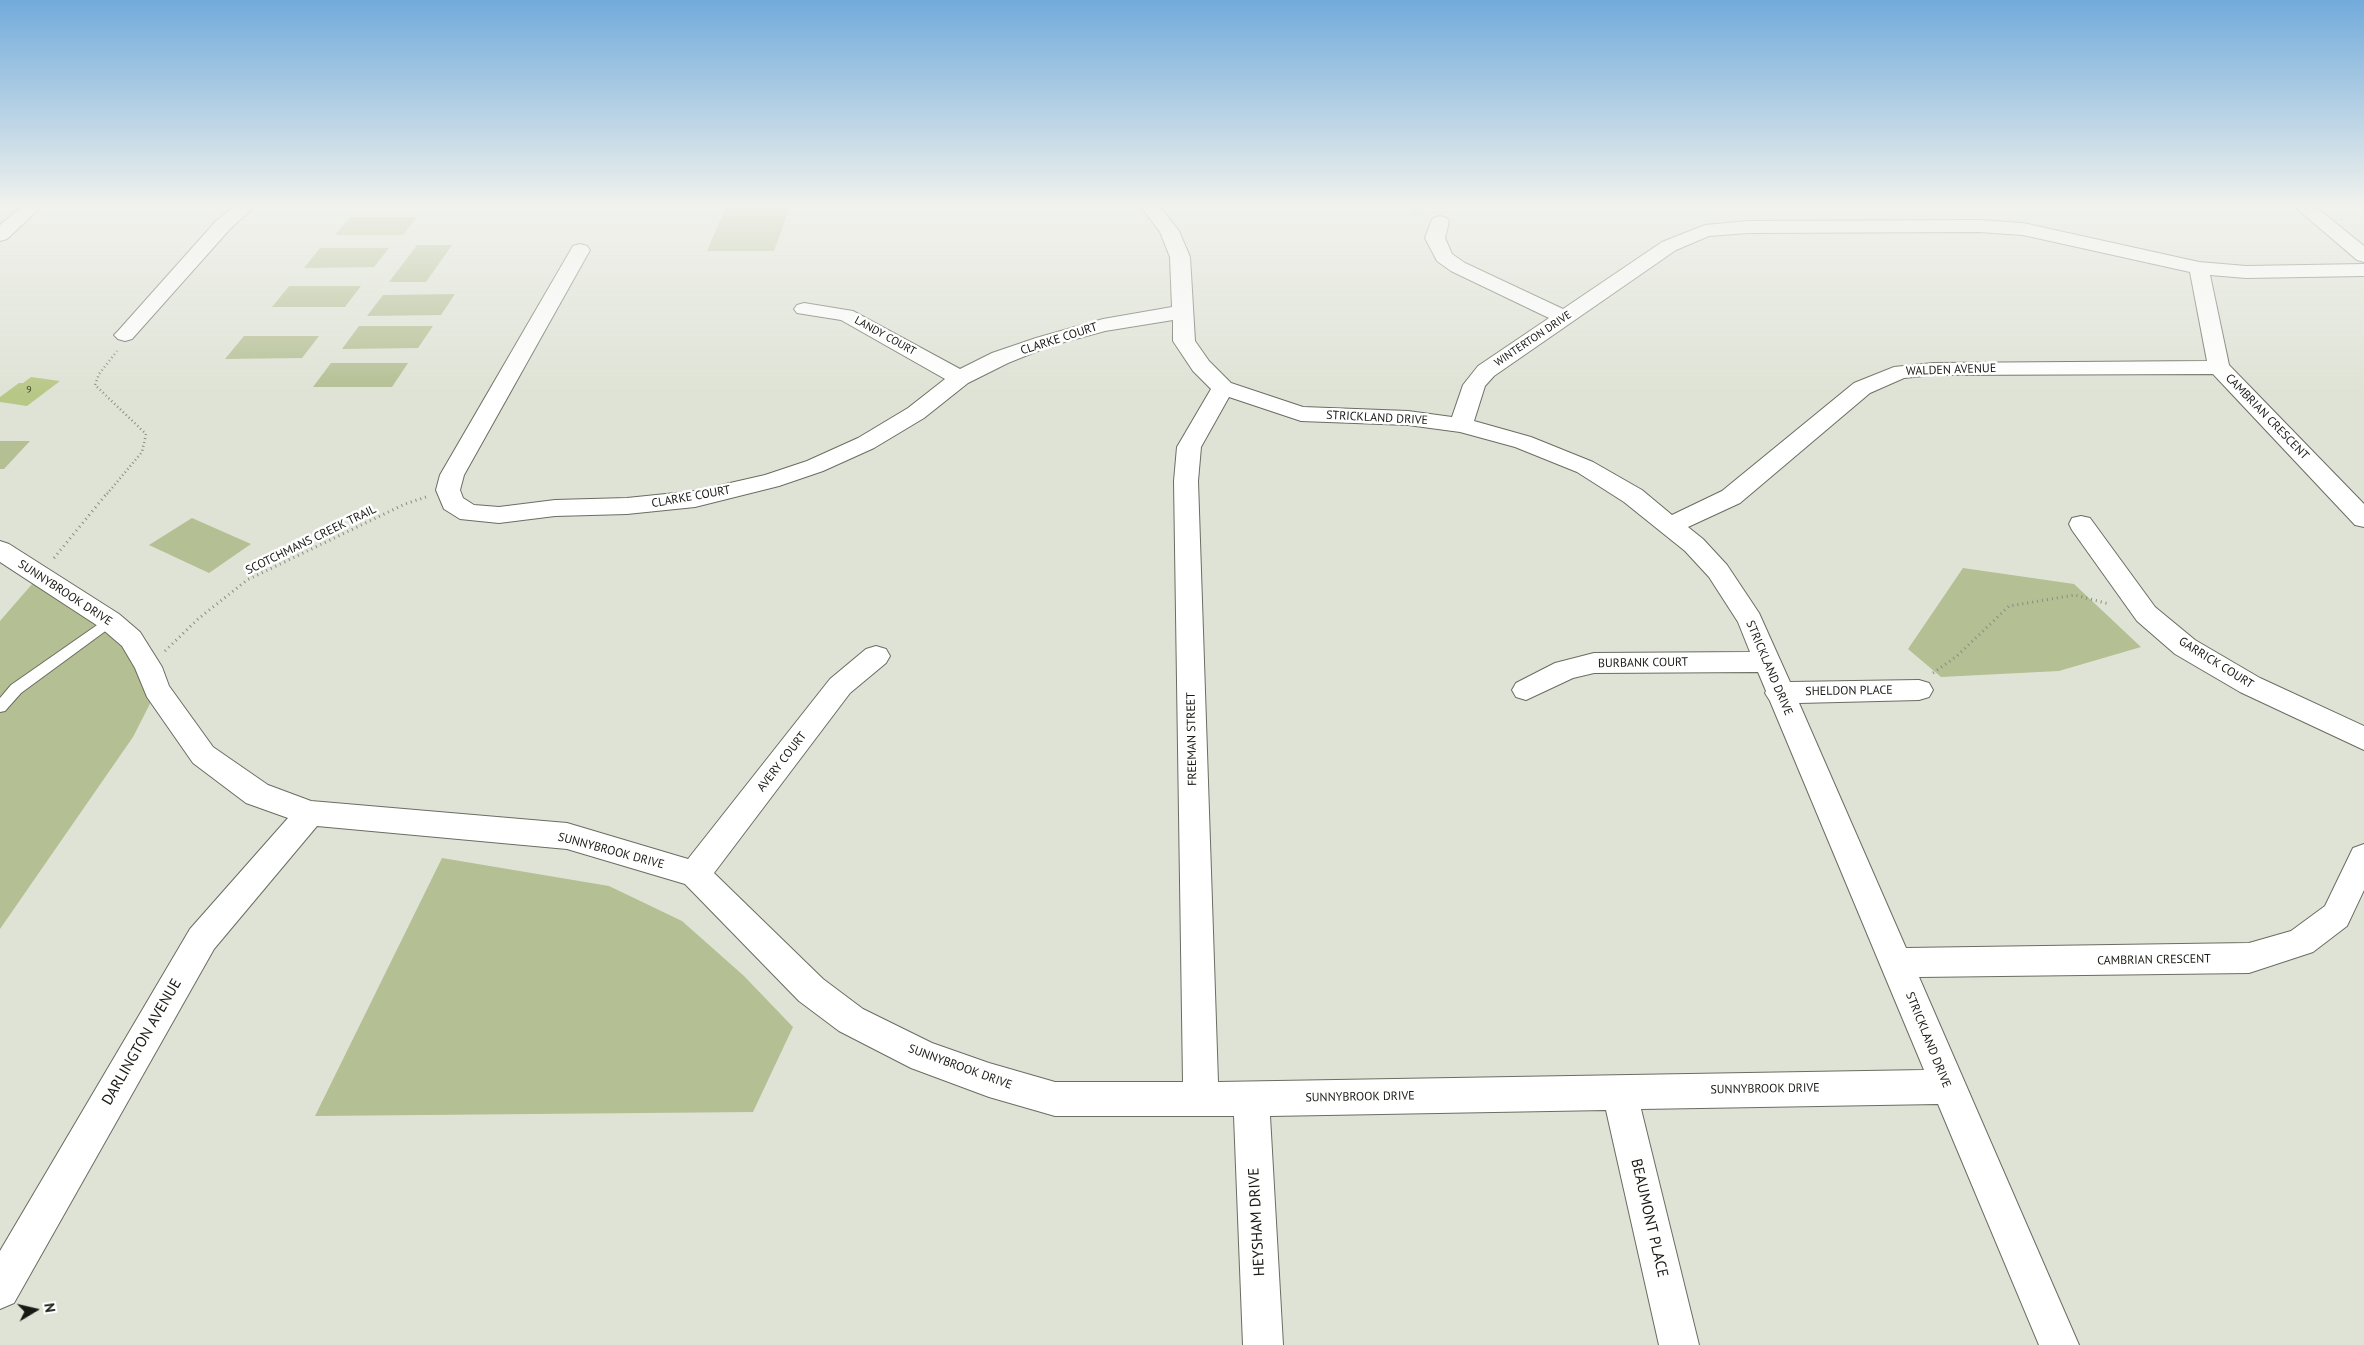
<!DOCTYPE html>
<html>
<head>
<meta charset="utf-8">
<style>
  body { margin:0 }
  #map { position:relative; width:2364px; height:1345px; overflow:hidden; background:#dfe3d6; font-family:"PT Sans",sans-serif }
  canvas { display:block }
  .north { position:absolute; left:10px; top:1285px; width:50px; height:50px; -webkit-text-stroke:4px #fff; paint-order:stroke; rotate:81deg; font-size:14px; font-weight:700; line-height:20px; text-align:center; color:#181914 }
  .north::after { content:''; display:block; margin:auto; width:18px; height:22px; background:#181914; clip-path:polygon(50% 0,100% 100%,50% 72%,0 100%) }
</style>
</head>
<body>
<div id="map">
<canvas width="2364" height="1345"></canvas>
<div class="north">N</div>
</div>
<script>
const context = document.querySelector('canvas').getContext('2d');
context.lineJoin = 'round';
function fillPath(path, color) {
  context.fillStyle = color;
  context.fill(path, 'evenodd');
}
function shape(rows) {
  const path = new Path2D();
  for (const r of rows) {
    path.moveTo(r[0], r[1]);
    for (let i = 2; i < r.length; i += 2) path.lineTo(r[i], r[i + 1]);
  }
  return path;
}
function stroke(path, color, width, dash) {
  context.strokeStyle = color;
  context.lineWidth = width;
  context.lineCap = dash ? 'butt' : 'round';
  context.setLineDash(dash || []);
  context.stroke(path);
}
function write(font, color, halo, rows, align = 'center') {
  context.font = font + ' "PT Sans",sans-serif';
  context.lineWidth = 5;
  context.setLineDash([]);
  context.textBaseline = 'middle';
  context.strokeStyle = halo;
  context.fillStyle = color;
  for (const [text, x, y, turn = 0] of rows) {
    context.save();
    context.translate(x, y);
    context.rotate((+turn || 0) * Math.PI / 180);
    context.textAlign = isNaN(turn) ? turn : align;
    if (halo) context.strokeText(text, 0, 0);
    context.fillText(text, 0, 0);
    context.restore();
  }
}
const green = shape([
  [726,207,790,207,774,251,707,251],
  [350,217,417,217,403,235,335,235],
  [417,245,452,245,426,282,389,282],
  [320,248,389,248,374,267,304,268],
  [289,286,361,286,345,307,272,307],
  [455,294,441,315,367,316,383,295],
  [359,326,433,326,418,348,342,349],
  [244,336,319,336,302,358,225,359],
  [331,363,408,363,392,387,313,387],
  [0,441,30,441,4,469,0,469],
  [192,518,251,544,209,573,149,545],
  [1963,568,2074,584,2141,647,2059,671,1941,677,1908,649],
  [39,576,131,639,157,690,133,737,0,929,0,621],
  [442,858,609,886,682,921,744,976,793,1027,753,1112,315,1116]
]);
const building = shape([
  [31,377,60,381,27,406,0,402,0,397,19,383,23,383]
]);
const pathFar1 = shape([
  [1411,207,1416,214,1423,216],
  [107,494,142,452,146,434,95,385,99,374,117,351]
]);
const path = shape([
  [54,558,108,492],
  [165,651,198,619,247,580,405,504,426,497],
  [1933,673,1957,656,2009,606,2075,595,2109,604]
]);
const lane = shape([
  [110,616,115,618,117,621,115,624,21,693,5,711,0,712,0,698,11,685,110,616]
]);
const street = shape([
  [21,207,41,207,7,239,0,241,0,225,21,207],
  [233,207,254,207,230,229,132,339,125,341,118,339,114,335,118,331,216,221,233,207],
  [1141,207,1160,207,1179,231,1190,257,1195,341,1209,361,1231,383,1303,407,1408,411,1452,417,1463,385,1478,366,1549,318,1451,271,1437,261,1425,238,1431,222,1433,218,1440,216,1447,218,1449,222,1445,238,1452,254,1465,263,1563,309,1662,242,1705,225,1748,221,1979,220,2023,223,2199,262,2246,266,2364,264,2364,276,2246,278,2210,275,2229,365,2364,504,2364,527,2355,525,2213,374,1933,375,1904,378,1870,393,1740,503,1688,527,1703,539,1727,565,1759,613,1790,682,1919,680,1929,683,1933,690,1929,697,1919,700,1799,703,1906,948,2249,943,2291,931,2325,906,2353,848,2364,844,2364,890,2347,926,2313,952,2249,973,1919,977,2079,1345,2039,1345,1938,1104,1641,1109,1699,1345,1659,1345,1606,1110,1270,1116,1283,1345,1243,1345,1234,1116,1055,1116,989,1097,911,1068,839,1031,799,1001,685,884,567,849,317,826,214,949,14,1303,0,1309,0,1251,190,929,288,818,246,803,193,763,147,697,135,668,122,646,101,628,0,562,0,541,9,544,119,614,140,632,162,667,169,686,213,747,268,785,311,801,567,823,688,859,830,679,866,649,876,646,886,649,890,656,886,663,850,693,714,873,823,979,863,1009,932,1043,989,1063,1055,1082,1183,1082,1174,481,1177,447,1211,389,1193,371,1173,341,1173,320,1105,331,1050,346,1008,363,968,383,924,418,874,448,823,471,779,486,695,507,627,514,555,516,499,523,460,519,444,509,436,490,440,475,573,246,580,244,587,246,590,250,464,475,460,490,463,498,474,505,499,507,555,500,627,498,695,491,765,475,807,461,858,438,908,408,945,379,841,320,797,313,794,309,797,305,804,303,853,311,960,369,992,353,1036,338,1103,319,1172,307,1170,257,1160,232,1141,207],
  [1979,232,2023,235,2190,272,2207,361,1933,363,1894,367,1854,383,1722,491,1672,515,1642,490,1593,462,1531,437,1474,421,1485,386,1494,376,1676,250,1709,236,1748,233,1979,232],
  [1229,397,1301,421,1408,425,1460,432,1515,447,1577,472,1624,502,1685,551,1709,577,1738,622,1750,652,1594,653,1555,663,1516,683,1512,690,1516,697,1526,700,1573,678,1594,673,1758,672,1766,691,1765,693,1770,701,1924,1070,1218,1082,1198,481,1201,447,1229,397],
  [2081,516,2090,518,2155,607,2195,640,2260,678,2364,726,2364,750,2240,692,2175,654,2137,621,2072,530,2069,524,2072,518,2081,516]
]);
const primary = shape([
  [2295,207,2316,207,2364,246,2364,262,2357,260,2295,207]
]);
const numberNames = [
  ["9",29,390]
];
const farStreetnames = [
  ["LANDY COURT",885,336,29],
  ["WINTERTON DRIVE",1533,339,-34]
];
const streetNames = [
  ["CLARKE COURT",1059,339,-18],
  ["WALDEN AVENUE",1951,370,-2],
  ["CAMBRIAN CRESCENT",2267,417,46],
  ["STRICKLAND DRIVE",1377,418,3],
  ["CLARKE COURT",691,497,-10],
  ["SCOTCHMANS CREEK TRAIL",311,540,-26],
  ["SUNNYBROOK DRIVE",65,593,33],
  ["BURBANK COURT",1643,663,-1],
  ["GARRICK COURT",2216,663,32],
  ["STRICKLAND DRIVE",1769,668,67],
  ["SHELDON PLACE",1849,691,-1],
  ["FREEMAN STREET",1192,739,-91],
  ["AVERY COURT",782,762,-52],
  ["SUNNYBROOK DRIVE",611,851,15],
  ["CAMBRIAN CRESCENT",2154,960,-1],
  ["STRICKLAND DRIVE",1928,1040,68],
  ["SUNNYBROOK DRIVE",960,1067,20],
  ["SUNNYBROOK DRIVE",1765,1089,-1],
  ["SUNNYBROOK DRIVE",1360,1097,-1]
];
const nearStreetnames = [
  ["DARLINGTON AVENUE",142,1042,-60],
  ["BEAUMONT PLACE",1649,1218,77],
  ["HEYSHAM DRIVE",1257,1222,-93]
];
fillPath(green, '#b4bf93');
fillPath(building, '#b7c785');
stroke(lane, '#6a6d61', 2);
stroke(street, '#6a6d61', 2);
stroke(primary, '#6a6d61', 2);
stroke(pathFar1, '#898c82', 2.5, [1, 3]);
stroke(path, '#898c82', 3, [1, 4]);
fillPath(lane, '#fff');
fillPath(street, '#fff');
fillPath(primary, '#fff');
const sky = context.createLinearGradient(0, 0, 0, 395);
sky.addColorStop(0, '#72abdb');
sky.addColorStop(0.52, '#f1f2ed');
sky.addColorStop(1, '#f1f2ed00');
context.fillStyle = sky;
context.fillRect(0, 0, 2364, 395);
write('10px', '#404430', null, numberNames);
write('11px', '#181914', '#fff', farStreetnames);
write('12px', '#181914', '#fff', streetNames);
write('15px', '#181914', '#fff', nearStreetnames);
</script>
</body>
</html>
